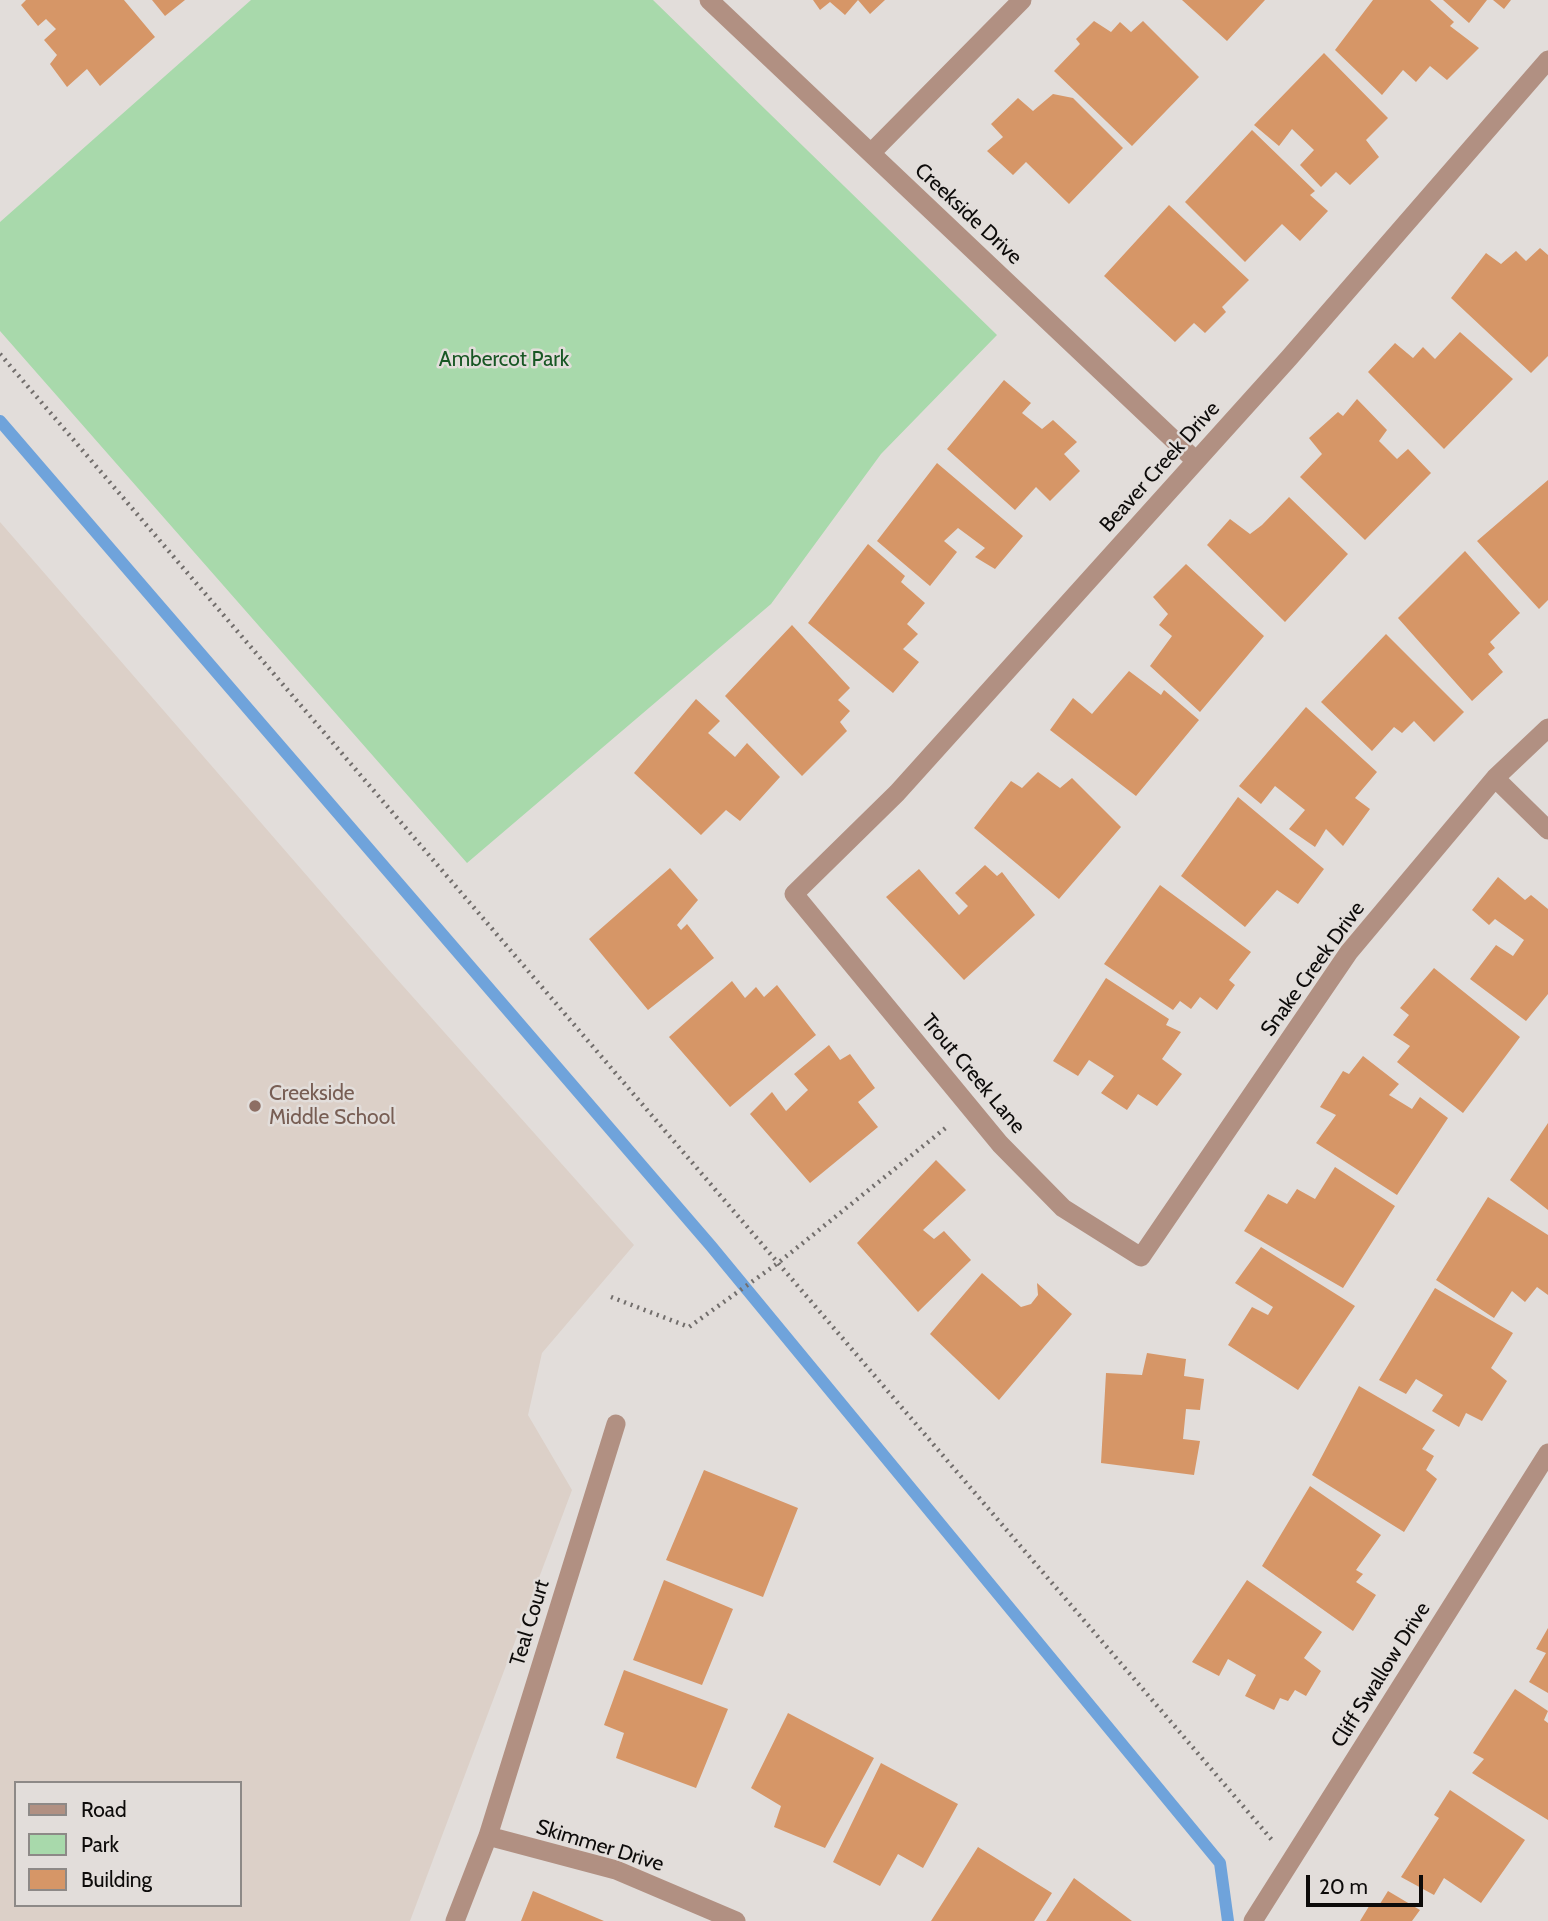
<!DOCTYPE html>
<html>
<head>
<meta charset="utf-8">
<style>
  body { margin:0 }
  #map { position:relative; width:1548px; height:1921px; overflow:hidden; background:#e2ddda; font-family:Cabin,sans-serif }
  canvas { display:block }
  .legend { position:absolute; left:14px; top:1781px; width:228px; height:126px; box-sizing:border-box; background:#e2ddda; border:2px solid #8d8987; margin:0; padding:9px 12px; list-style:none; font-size:21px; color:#0d0b0a }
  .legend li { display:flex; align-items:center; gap:14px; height:35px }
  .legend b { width:35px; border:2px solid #8d8987 }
  .scale { position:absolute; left:1306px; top:1875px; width:117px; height:32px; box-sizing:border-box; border:4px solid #0d0b0a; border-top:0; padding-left:9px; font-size:21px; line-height:24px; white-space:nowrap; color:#0d0b0a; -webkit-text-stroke:5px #e2ddda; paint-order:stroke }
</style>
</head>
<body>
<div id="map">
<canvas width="1548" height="1921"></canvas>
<ul class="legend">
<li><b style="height:9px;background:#b19082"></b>Road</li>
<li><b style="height:19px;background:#a8d9ab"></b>Park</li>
<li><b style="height:19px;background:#d69667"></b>Building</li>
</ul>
<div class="scale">20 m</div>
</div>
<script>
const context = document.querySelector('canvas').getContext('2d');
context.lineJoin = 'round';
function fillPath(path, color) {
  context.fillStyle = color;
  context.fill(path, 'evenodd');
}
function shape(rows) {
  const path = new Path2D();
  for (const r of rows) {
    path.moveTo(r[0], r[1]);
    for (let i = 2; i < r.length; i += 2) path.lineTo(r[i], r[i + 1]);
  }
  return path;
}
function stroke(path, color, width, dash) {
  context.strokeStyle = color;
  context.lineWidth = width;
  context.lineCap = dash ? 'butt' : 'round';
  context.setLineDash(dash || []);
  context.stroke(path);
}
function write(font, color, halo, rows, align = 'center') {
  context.font = font + ' Cabin,sans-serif';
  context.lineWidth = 5;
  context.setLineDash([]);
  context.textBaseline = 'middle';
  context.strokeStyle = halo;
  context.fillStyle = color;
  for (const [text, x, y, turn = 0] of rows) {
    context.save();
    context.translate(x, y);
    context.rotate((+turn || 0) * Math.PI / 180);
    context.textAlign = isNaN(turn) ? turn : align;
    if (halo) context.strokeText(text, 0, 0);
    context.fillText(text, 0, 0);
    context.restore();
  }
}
const built = shape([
  [0,522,387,968,634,1245,542,1353,528,1415,572,1490,410,1921,0,1921],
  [16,1783,240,1783,240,1905,16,1905]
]);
const green = shape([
  [251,0,653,0,997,335,881,454,771,604,467,863,0,331,0,222]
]);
const stream = shape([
  [0,421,711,1246,1220,1863,1228,1921]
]);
const building = shape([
  [26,0,124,0,155,37,100,86,87,69,67,87,50,64,57,55,44,40,56,29,46,19,38,26,21,5],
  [152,0,185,0,165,16],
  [813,0,885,0,870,14,858,0,845,15,830,2,820,10],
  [1182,0,1265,0,1227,41],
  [1373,0,1430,0,1454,22,1450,26,1479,48,1447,80,1430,66,1416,82,1403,70,1382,95,1335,50],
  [1443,0,1487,0,1469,23],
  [1493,0,1511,0,1504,9],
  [1094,21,1111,32,1120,22,1131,32,1143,21,1199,77,1132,146,1054,71,1080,44,1076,39],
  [1324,53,1388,118,1366,140,1379,157,1350,185,1336,172,1321,187,1300,165,1314,150,1292,129,1279,146,1254,125],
  [1053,94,1073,98,1123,148,1069,204,1026,162,1013,175,987,151,1003,137,991,124,1018,98,1033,111],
  [1252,130,1315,191,1310,195,1328,211,1300,241,1282,224,1245,262,1185,202],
  [1169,205,1249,280,1222,307,1226,312,1205,333,1194,323,1175,342,1104,276],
  [1540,248,1548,255,1548,356,1531,373,1451,298,1486,253,1501,264,1516,251,1526,261],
  [1460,332,1513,379,1444,449,1368,372,1395,343,1413,358,1423,347,1435,359],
  [1004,380,1031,403,1022,413,1042,429,1053,420,1077,442,1064,454,1080,471,1050,501,1036,487,1015,510,947,449],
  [1357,399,1387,430,1379,441,1397,459,1408,449,1431,473,1365,540,1300,477,1322,454,1309,438,1338,412,1343,416],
  [937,463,1023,536,995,569,975,557,985,548,958,528,944,541,957,552,930,586,877,541],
  [1548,480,1548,600,1539,609,1477,541],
  [1289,497,1348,554,1285,622,1207,545,1230,519,1250,534,1262,525],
  [868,544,905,576,901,582,925,603,907,624,918,634,903,649,919,662,893,693,808,623],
  [1465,551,1520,613,1490,642,1495,648,1488,654,1503,672,1472,701,1398,618],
  [1186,564,1264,636,1200,712,1150,666,1172,636,1159,625,1168,614,1153,597],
  [792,625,850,688,838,700,850,711,840,722,847,731,802,776,725,696],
  [1386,634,1464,712,1434,742,1414,721,1402,733,1394,727,1372,751,1321,702],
  [1129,671,1161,695,1164,690,1199,720,1136,796,1050,730,1073,698,1092,714],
  [696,699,720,721,708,733,735,757,747,743,780,777,740,821,726,810,701,835,634,773],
  [1306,707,1377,772,1355,798,1370,809,1343,846,1326,829,1315,847,1289,829,1305,810,1275,786,1261,804,1239,786],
  [1038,772,1060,788,1072,778,1121,827,1059,899,974,828,1011,781,1022,788],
  [1238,797,1324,869,1298,904,1277,890,1245,927,1181,876],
  [985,865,997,876,1002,872,1035,915,964,980,886,897,919,869,959,915,968,906,955,893],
  [670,868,698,900,677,925,681,930,687,924,714,958,648,1010,589,939],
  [1498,877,1525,900,1531,895,1548,909,1548,994,1526,1021,1470,979,1496,945,1513,956,1524,940,1495,919,1489,925,1472,910],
  [1160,885,1251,952,1229,980,1235,985,1217,1010,1200,997,1191,1009,1180,1001,1173,1010,1104,964],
  [1434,968,1520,1037,1463,1113,1397,1062,1410,1046,1393,1035,1409,1015,1400,1008],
  [1106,978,1169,1019,1166,1025,1181,1032,1162,1059,1182,1074,1157,1106,1138,1094,1127,1110,1101,1093,1114,1076,1089,1060,1078,1076,1053,1061],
  [732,981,745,998,756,987,764,997,777,985,816,1035,730,1107,669,1037],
  [829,1045,840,1060,850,1054,875,1088,858,1102,878,1127,810,1183,750,1114,772,1092,786,1111,808,1090,794,1074],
  [1363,1056,1399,1084,1389,1095,1412,1109,1420,1097,1448,1118,1397,1195,1316,1143,1336,1115,1320,1107,1343,1071,1349,1074],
  [1548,1123,1548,1210,1510,1180],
  [936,1160,966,1190,923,1230,934,1239,944,1231,971,1260,918,1312,857,1243],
  [1335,1167,1395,1206,1343,1288,1244,1231,1268,1194,1287,1204,1297,1189,1315,1199],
  [1488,1197,1548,1235,1548,1295,1537,1287,1525,1302,1512,1291,1494,1318,1436,1280],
  [1261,1247,1355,1306,1298,1390,1228,1345,1252,1307,1268,1315,1273,1307,1235,1283],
  [982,1273,1021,1307,1031,1304,1038,1295,1037,1283,1072,1314,999,1400,930,1334],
  [1435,1288,1513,1333,1491,1368,1507,1381,1482,1421,1466,1413,1459,1427,1432,1411,1443,1395,1416,1379,1406,1394,1379,1380],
  [1147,1353,1186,1359,1184,1376,1204,1379,1200,1410,1186,1409,1183,1439,1200,1441,1194,1475,1101,1463,1106,1373,1142,1375],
  [1359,1386,1435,1430,1422,1449,1434,1456,1426,1470,1437,1479,1404,1532,1312,1475],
  [704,1470,798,1508,763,1597,666,1560],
  [1310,1486,1381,1535,1356,1570,1363,1574,1356,1582,1376,1595,1353,1631,1262,1566],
  [664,1580,733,1609,702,1685,633,1660],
  [1247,1580,1322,1632,1304,1658,1321,1671,1306,1696,1295,1690,1288,1701,1280,1698,1274,1710,1245,1696,1256,1675,1228,1659,1219,1676,1192,1662],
  [1548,1628,1548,1693,1529,1682,1546,1653,1536,1649],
  [624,1670,728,1709,696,1788,616,1758,624,1733,604,1725],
  [1515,1689,1548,1711,1544,1720,1548,1723,1548,1820,1472,1773,1484,1759,1473,1753],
  [788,1713,874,1758,825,1848,774,1827,781,1806,751,1788],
  [881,1763,958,1804,923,1868,898,1854,880,1886,833,1862],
  [1450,1790,1525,1840,1481,1903,1444,1878,1434,1895,1401,1877,1439,1818,1434,1815],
  [978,1847,1052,1893,1034,1921,931,1921],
  [1074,1878,1132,1921,1046,1921],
  [533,1891,604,1921,521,1921],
  [1388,1891,1420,1910,1412,1921,1360,1921,1371,1903,1378,1907]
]);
const path = shape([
  [0,354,1272,1840],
  [611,1297,689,1327,778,1263,948,1126]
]);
const minor = shape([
  [709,0,1196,461],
  [1548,60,1289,358,897,793,794,894,1000,1144,1063,1208,1141,1257,1349,952,1495,778,1548,728],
  [871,153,1022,0],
  [1495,778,1548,830],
  [488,1836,616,1870,736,1921],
  [455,1921,488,1836,616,1424],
  [1253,1921,1548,1453]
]);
const markers = [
  [255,1106,7,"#8d6e63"]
];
const streetNames = [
  ["Creekside Drive",968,214,43],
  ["Beaver Creek Drive",1160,467,-48],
  ["Snake Creek Drive",1313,969,-54],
  ["Trout Creek Lane",973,1074,50],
  ["Teal Court",530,1623,-73],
  ["Cliff Swallow Drive",1381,1675,-58],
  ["Skimmer Drive",600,1846,17]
];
const parkNames = [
  ["Ambercot Park",504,360]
];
const educationNames = [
  ["Creekside",269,1094],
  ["Middle School",269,1118]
];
fillPath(built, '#dcd0c8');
fillPath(green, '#a8d9ab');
stroke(stream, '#6fa3db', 12);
fillPath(building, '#d69667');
stroke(path, '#726e6c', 4.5, [2, 5]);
stroke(minor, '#b19082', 19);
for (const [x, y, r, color] of markers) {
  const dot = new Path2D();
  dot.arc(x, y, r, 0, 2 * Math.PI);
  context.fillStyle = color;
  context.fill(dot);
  stroke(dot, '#e2ddda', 2.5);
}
write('21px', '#0d0b0a', '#e2ddda', streetNames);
write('21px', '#185724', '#e2ddda', parkNames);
write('21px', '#785e54', '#e2ddda', educationNames, 'left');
</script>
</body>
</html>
